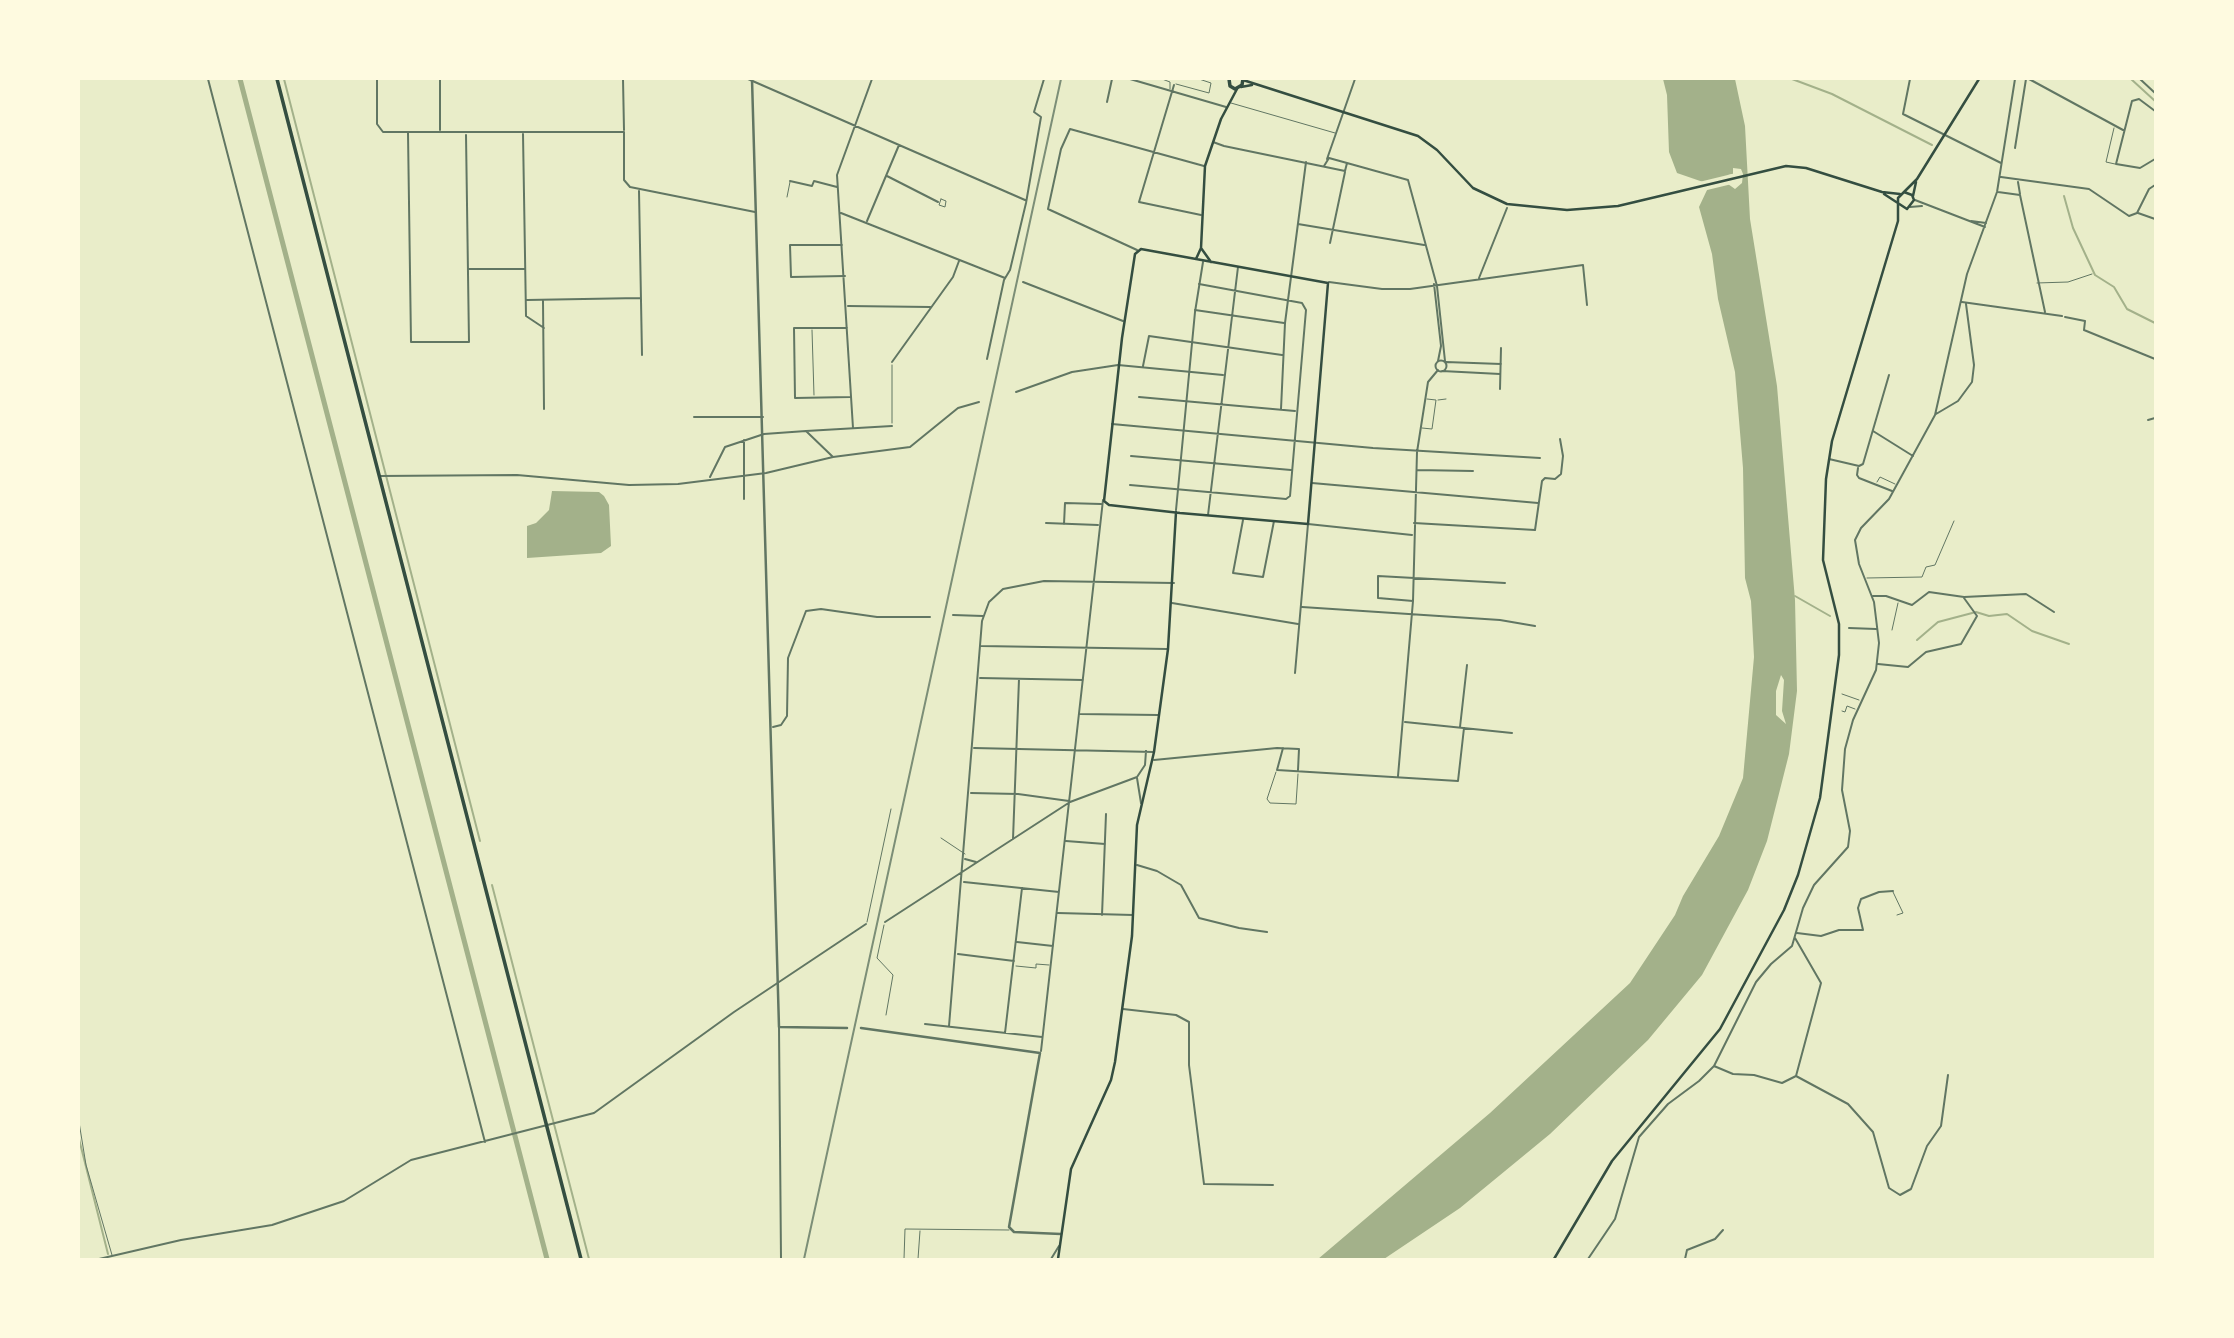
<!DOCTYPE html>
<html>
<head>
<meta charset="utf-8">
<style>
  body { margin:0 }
  #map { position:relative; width:2234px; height:1338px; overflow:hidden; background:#e9edc9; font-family:"IBM Plex Sans",sans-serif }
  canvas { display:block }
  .frame { position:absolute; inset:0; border:80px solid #fefae0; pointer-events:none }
</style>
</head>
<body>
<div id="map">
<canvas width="2234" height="1338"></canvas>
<div class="frame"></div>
</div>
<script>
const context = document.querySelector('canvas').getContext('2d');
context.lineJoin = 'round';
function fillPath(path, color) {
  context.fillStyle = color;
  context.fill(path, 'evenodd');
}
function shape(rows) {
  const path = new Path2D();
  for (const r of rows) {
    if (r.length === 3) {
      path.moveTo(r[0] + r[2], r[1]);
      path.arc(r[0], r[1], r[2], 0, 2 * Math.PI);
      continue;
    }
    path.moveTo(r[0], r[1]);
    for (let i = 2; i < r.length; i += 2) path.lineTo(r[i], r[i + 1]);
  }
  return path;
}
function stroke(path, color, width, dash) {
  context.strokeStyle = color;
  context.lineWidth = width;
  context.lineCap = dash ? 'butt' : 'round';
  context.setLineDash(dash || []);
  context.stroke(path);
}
const water = shape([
  [1663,79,1735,79,1745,126,1750,219,1777,386,1795,600,1797,691,1789,754,1767,841,1748,890,1702,975,1648,1040,1550,1134,1460,1208,1384,1259,1318,1259,1490,1113,1630,983,1675,915,1683,896,1719,836,1743,778,1754,657,1751,601,1745,578,1743,468,1735,372,1718,299,1712,254,1699,207,1707,190,1706,183,1677,173,1669,152,1667,95],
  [1733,168,1741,169,1743,174,1742,183,1735,189,1728,184,1728,175,1733,174],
  [1781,675,1784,680,1782,711,1786,724,1776,715,1776,691],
  [552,491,599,492,604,496,609,505,611,546,601,553,527,558,527,526,536,523,549,510]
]);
const pier = shape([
  [1736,173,1732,177,1732,184,1703,191,1699,182]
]);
const stream = shape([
  [284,79,480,841],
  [1792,79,1832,94,1932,145],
  [2131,79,2155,101],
  [2064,196,2073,228,2095,275,2114,287,2127,309,2155,323],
  [1795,596,1830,616],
  [1917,640,1938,622,1976,612,1989,616,2007,614,2032,631,2069,644],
  [492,885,589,1259],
  [79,1139,108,1254]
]);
const canal = shape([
  [240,79,547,1259]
]);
const service = shape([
  [1162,79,1170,82,1170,89],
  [1176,84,1209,93,1211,83,1199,79],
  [1231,103,1335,133],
  [2114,128,2106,162,2115,164],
  [787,197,790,182],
  [941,199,946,201,945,207,939,205,941,199],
  [2037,283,2068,282,2092,274],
  [812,330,814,395],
  [892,365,892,423],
  [1438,400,1446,399],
  [1422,428,1432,429,1436,400,1427,399],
  [1877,482,1880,477,1895,484],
  [1867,578,1922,577,1926,567,1935,565,1954,521],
  [1892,630,1898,603],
  [1842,694,1859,700],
  [1842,711,1845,712,1847,706,1855,709],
  [1276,772,1267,799,1270,803,1296,804,1298,774],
  [941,838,965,854],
  [1893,892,1903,913,1897,915],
  [867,922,891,809],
  [884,925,877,958,893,975,886,1015],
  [1016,966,1036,968,1036,964,1049,965],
  [79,1122,86,1165,112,1255],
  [904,1259,905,1229,1009,1230],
  [918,1259,920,1231]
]);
const pedestrian = shape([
  [1176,510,1195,312,1203,262]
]);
const minor = shape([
  [208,79,485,1142],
  [377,79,377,124,383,132,624,132,624,180,630,187,755,212],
  [440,79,440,130],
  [623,79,624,130],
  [748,79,1025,200],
  [1130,79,1226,107],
  [1910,79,1903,114,2001,163],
  [2029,79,2123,130],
  [2140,79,2155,93],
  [1174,85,1139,202,1201,215],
  [1107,102,1112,79],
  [2155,111,2139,99,2132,101,2116,164,2140,168,2155,159],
  [408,133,411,342,469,342,466,135],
  [523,134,526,316,544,328],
  [1213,142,1224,146,1345,171,1347,163,1329,158,1324,166],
  [2015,148,2026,79],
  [1327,159,1355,79],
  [1347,163,1408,180,1437,286,1445,361],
  [887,176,938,202],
  [2001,177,2089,189,2129,216,2137,213,2149,189,2155,185],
  [790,181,812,186,814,181,837,187],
  [2018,182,2020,194],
  [639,191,642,355],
  [1998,192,2020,195,2045,312],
  [1915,200,1985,227],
  [1910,207,1922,206],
  [841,213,1005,278],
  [2138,213,2155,219],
  [867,221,899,145],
  [1971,221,1986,223],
  [1298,224,1424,245],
  [1330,243,1345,172],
  [842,245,790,245,791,277,845,276],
  [1137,250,1048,209,1061,149,1070,129,1204,166],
  [468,269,525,269],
  [1479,278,1507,208],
  [1023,282,1123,321],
  [1329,282,1382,289,1410,289,1583,265,1587,305],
  [1434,284,1441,346,1438,361],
  [527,300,640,298],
  [543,301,544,409],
  [1962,302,2062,316],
  [848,306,930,307],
  [1195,310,1284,323],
  [2065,317,2085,321,2084,330,2155,359],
  [847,328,794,328,795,398,850,397],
  [987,359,1004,280,1010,270,1026,203,1041,117,1034,112,1044,79],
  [1441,366,5.5],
  [892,362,953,277,959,261],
  [1446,362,1501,364],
  [1143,366,1149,336,1282,355],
  [1442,371,1500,374],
  [1500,389,1501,348],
  [1016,392,1072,372,1118,365,1223,375],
  [1139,397,1295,411],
  [1281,409,1285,323,1306,162],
  [1936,414,1958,401,1972,382,1974,365,1966,304],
  [694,417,763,417],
  [2148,420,2155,418],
  [1112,424,1373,448,1540,458],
  [853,428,837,175,872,79],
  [806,431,892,426],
  [1873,431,1913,456],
  [744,440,744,499],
  [1131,456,1291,470],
  [1829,459,1859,466,1863,464,1889,375],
  [1858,468,1857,475,1859,478,1892,491],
  [1417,470,1473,471],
  [379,476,517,475,629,485,678,484,766,473,833,457,910,447,958,408,979,402],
  [710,477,725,447,764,434,806,431,833,457],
  [1312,483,1538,503],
  [1130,485,1286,499,1290,496,1306,310,1302,303,1199,284],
  [1208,515,1238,267],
  [1243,520,1233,573,1263,577,1274,521],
  [1046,523,1098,525],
  [1414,523,1535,530,1542,481,1545,478,1555,479,1561,474,1563,456,1560,439],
  [1064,524,1065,503,1101,504],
  [1873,596,1886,596,1912,605,1929,592,1964,597,2026,594,2054,612],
  [1413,601,1378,598,1378,576,1505,583],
  [1172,603,1298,624],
  [1302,607,1500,620,1535,626],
  [953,615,983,616],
  [1849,628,1876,629],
  [981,646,1167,649],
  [1878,664,1908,667,1926,652,1961,644,1977,616,1964,598],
  [1295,673,1308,524,1412,535],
  [980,678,1083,680],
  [1080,714,1158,715],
  [1405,722,1512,733],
  [773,727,781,725,787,716,788,658,806,611,821,609,877,617,930,617],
  [1460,727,1467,665],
  [974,748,1154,752],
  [1283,748,1277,770,1458,781,1464,728],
  [1154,760,1277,748,1299,749,1298,770],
  [1398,776,1413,601,1417,452,1428,382,1438,370],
  [1137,778,1141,803],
  [971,793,1018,794,1069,801],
  [1013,839,1019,679],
  [1066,841,1105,844],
  [965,859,976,862],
  [1137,865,1157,871,1181,885,1199,918,1239,928,1267,932],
  [964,882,1059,892],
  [1058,913,1133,915],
  [1102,915,1106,814],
  [885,922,1070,802,1137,777,1145,765,1146,751],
  [1797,933,1821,936,1839,930,1863,930,1858,908,1861,899,1879,892,1893,891],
  [1017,942,1053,946],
  [958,954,1014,961],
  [1123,1009,1176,1015,1189,1022,1189,1065,1204,1184,1273,1185],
  [925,1024,1042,1037],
  [949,1026,982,621,989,602,1003,589,1044,581,1174,583],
  [779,1027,781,1259],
  [1005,1033,1022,888],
  [1041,1051,1103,500],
  [1714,1066,1733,1074,1754,1075,1782,1083,1796,1076,1821,983,1795,938],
  [1796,1076,1848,1104,1873,1132,1889,1188,1900,1195,1911,1189,1927,1146,1941,1126,1948,1075],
  [99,1259,181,1240,272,1225,344,1201,411,1160,594,1113,734,1012,866,924],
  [1051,1259,1059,1246],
  [1588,1259,1615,1219,1639,1137,1668,1104,1699,1081,1714,1066,1756,982,1771,964,1792,946,1803,908,1814,885,1848,847,1850,831,1842,790,1845,749,1853,720,1876,670,1879,643,1874,602,1859,564,1855,540,1861,528,1889,499,1935,415,1967,274,1997,192,2015,79],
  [1685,1259,1687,1250,1715,1239,1723,1230]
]);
const tertiary = shape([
  [752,79,779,1027,847,1028],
  [861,1028,1040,1053,1009,1227,1014,1232,1061,1234]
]);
const secondary = shape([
  [1243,80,1418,136,1437,150,1473,188,1507,204,1567,210,1618,206,1786,166,1806,168,1882,192,1900,194],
  [1241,87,1252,85],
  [1904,192,1912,195,1914,200,1907,209],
  [1884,194,1907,209],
  [1913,196,1916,182],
  [1201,248,1211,262],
  [1141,249,1328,283,1308,524,1180,513,1109,505,1104,501,1122,338,1135,254,1141,249],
  [1196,259,1201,248,1205,166,1221,119,1237,89],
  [1058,1259,1071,1169,1111,1080,1115,1062,1132,936,1137,825,1154,752,1168,649,1176,512],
  [1554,1259,1612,1161,1720,1029,1784,910,1798,875,1820,798,1839,655,1839,624,1823,560,1826,479,1832,441,1898,221,1898,198,1917,179,1979,79]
]);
const primary = shape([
  [277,79,581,1259],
  [1229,79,1230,86,1235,89,1242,85,1243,79]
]);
const rail = shape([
  [804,1259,1061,79]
]);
fillPath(water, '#a3b18a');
fillPath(pier, '#e9edc9');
stroke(stream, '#a3b18a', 2);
stroke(canal, '#a3b18a', 5);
stroke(service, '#617663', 1);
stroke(pedestrian, '#617663', 2);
stroke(minor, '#617663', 2);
stroke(tertiary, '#617663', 2.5);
stroke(secondary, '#344e41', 2.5);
stroke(primary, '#344e41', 3.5);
stroke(rail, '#7c8e77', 2);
</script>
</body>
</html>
